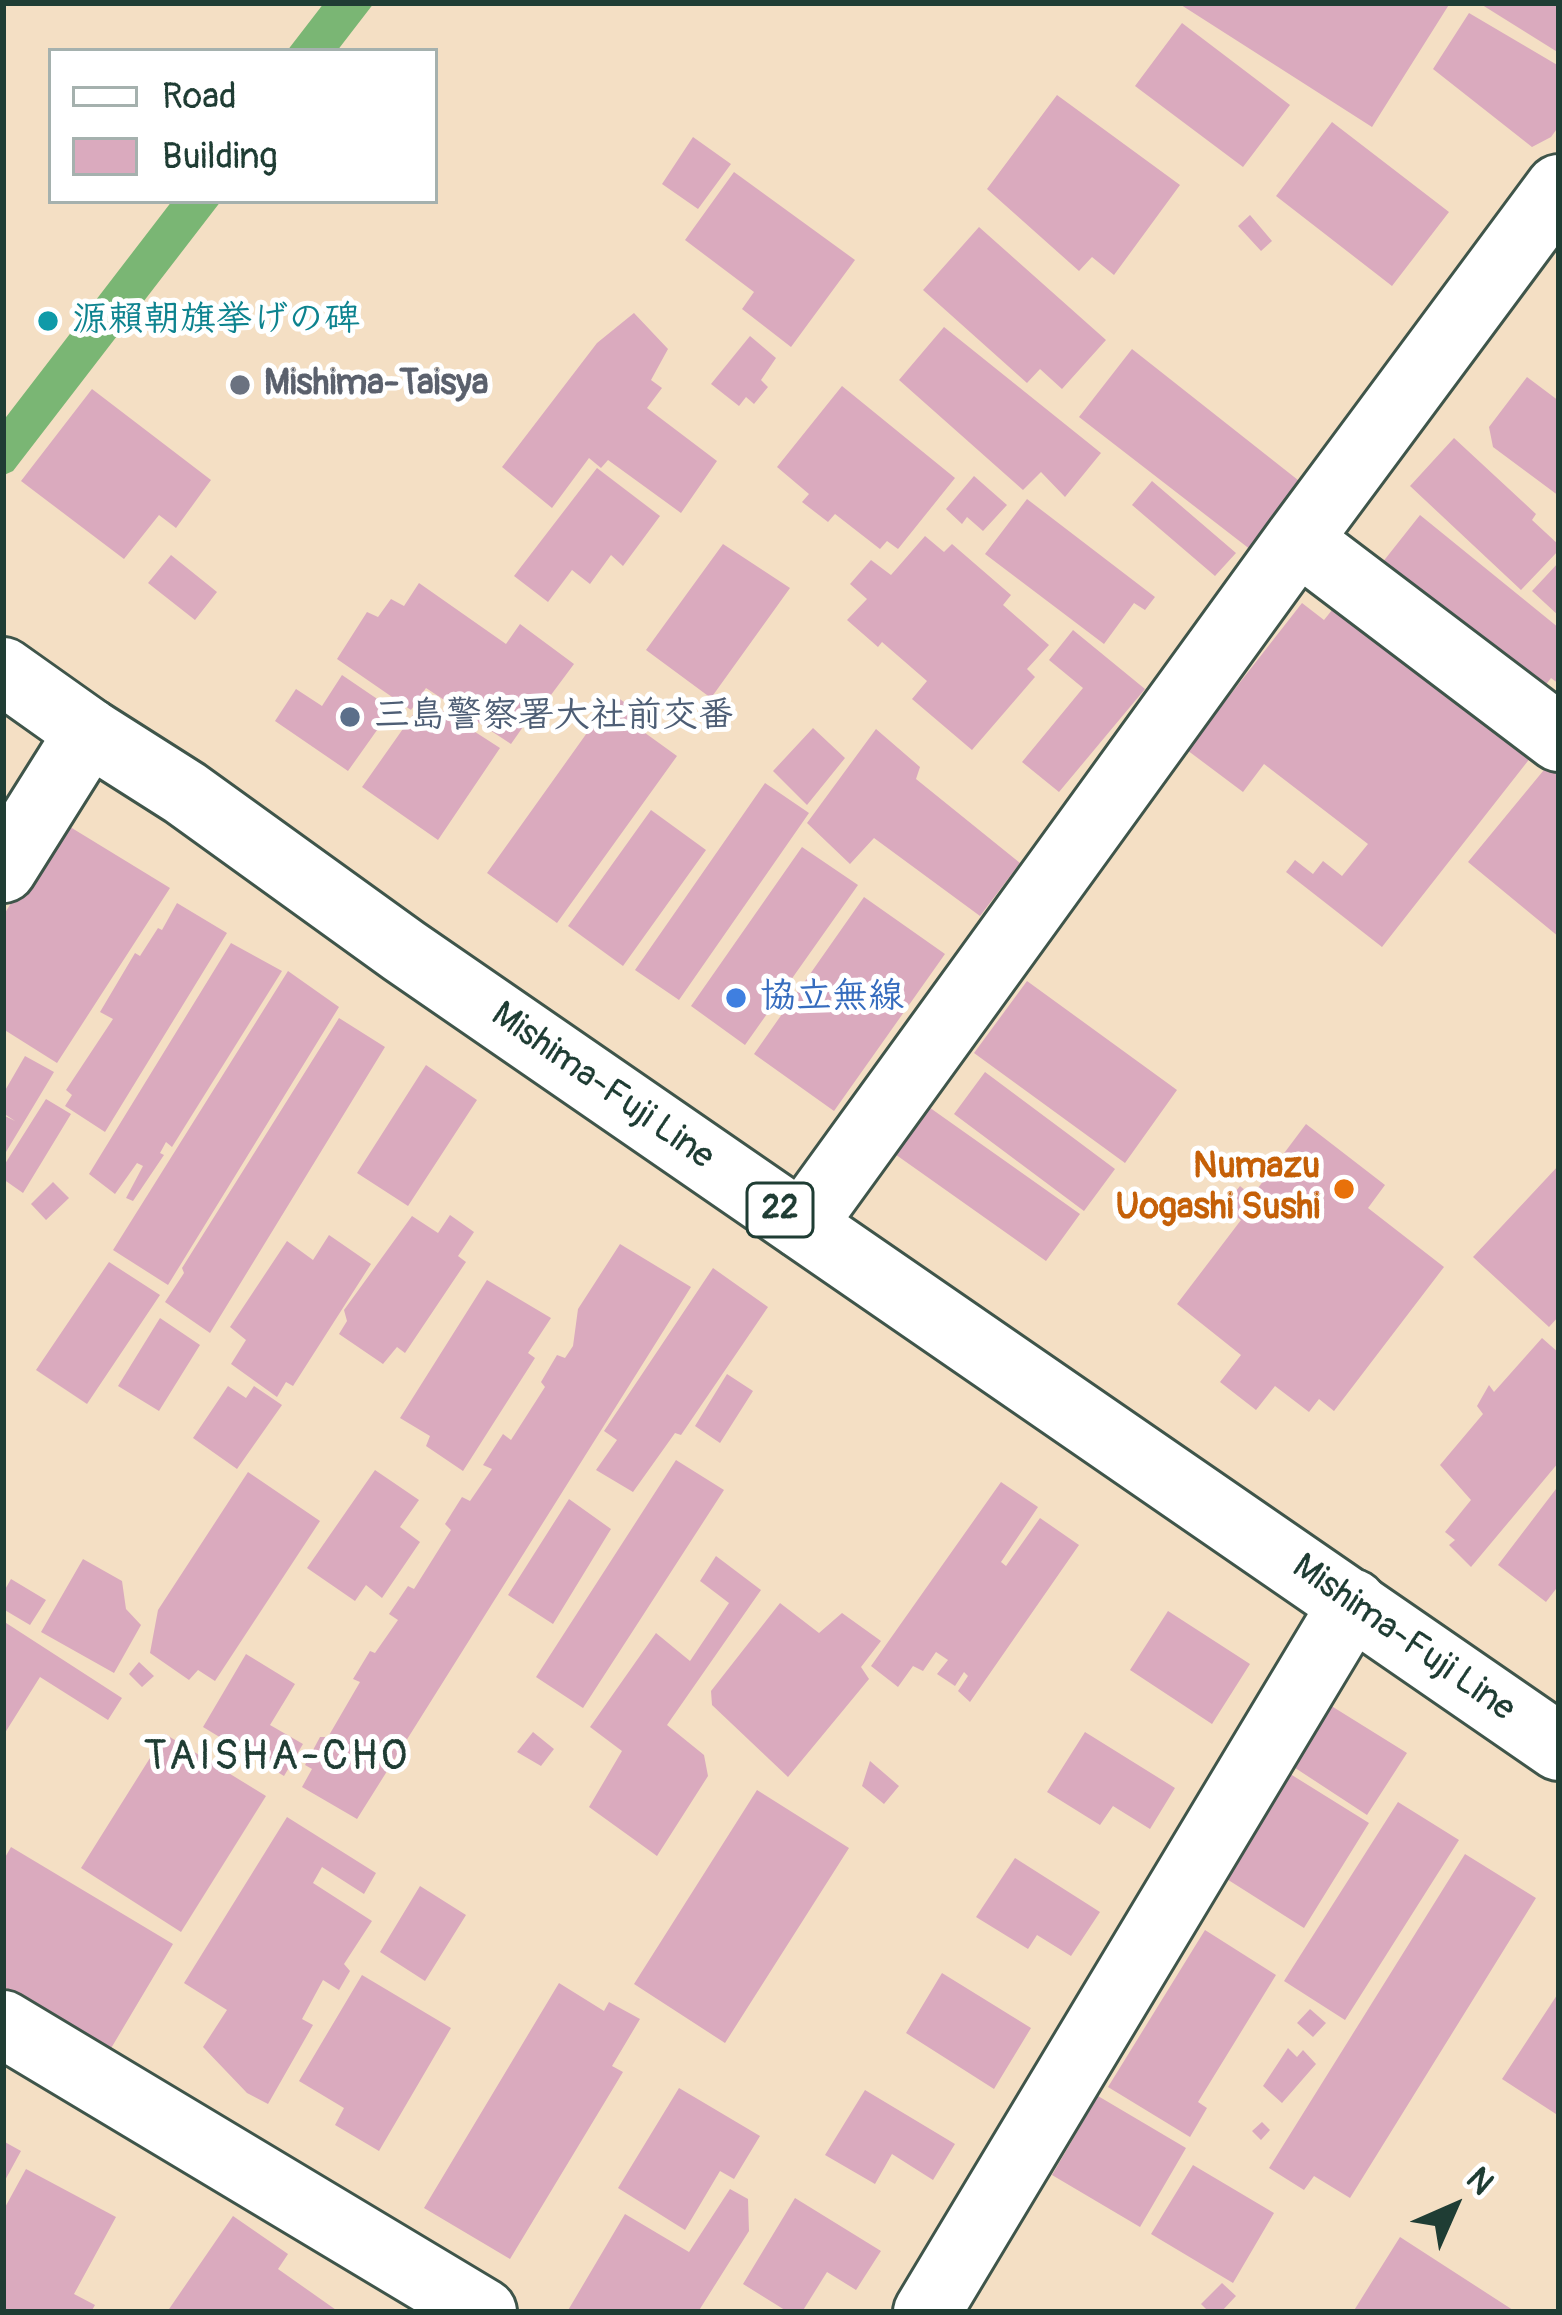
<!DOCTYPE html>
<html>
<head>
<meta charset="utf-8">
<style>
  body { margin:0 }
  #map { position:relative; width:1562px; height:2315px; overflow:hidden; background:#f4dfc4; font-family:Pangolin,sans-serif }
  canvas { display:block }
  .frame { position:absolute; inset:0; border:6px solid #1f3d34; pointer-events:none }
  .legend { position:absolute; left:48px; top:48px; width:390px; height:156px; box-sizing:border-box; background:#fff; border:3px solid #a5b1ae; margin:0; padding:15px 21px; list-style:none; font-size:36px; color:#1f3d34 }
  .legend li { display:flex; align-items:center; gap:24px; height:60px }
  .legend b { width:60px; border:3px solid #a5b1ae }
  .north { position:absolute; left:1394px; top:2147px; width:120px; height:120px; -webkit-text-stroke:9px #fff; paint-order:stroke; rotate:45deg; font-size:33px; font-weight:700; line-height:48px; text-align:center; color:#1f3d34 }
  .north::after { content:''; display:block; margin:auto; width:42px; height:54px; background:#1f3d34; clip-path:polygon(50% 0,100% 100%,50% 72%,0 100%) }
</style>
</head>
<body>
<div id="map">
<canvas width="1562" height="2315"></canvas>
<div class="frame"></div>
<ul class="legend">
<li><b style="height:15px;background:#fff"></b>Road</li>
<li><b style="height:33px;background:#daaabe"></b>Building</li>
</ul>
<div class="north">N</div>
</div>
<script>
const context = document.querySelector('canvas').getContext('2d');
context.lineJoin = 'round';
function fillPath(path, color) {
  context.fillStyle = color;
  context.fill(path, 'evenodd');
}
function shape(rows) {
  const path = new Path2D();
  for (const r of rows) {
    path.moveTo(r[0], r[1]);
    for (let i = 2; i < r.length; i += 2) path.lineTo(r[i], r[i + 1]);
  }
  return path;
}
function stroke(path, color, width, dash) {
  context.strokeStyle = color;
  context.lineWidth = width;
  context.lineCap = dash ? 'butt' : 'round';
  context.setLineDash(dash || []);
  context.stroke(path);
}
function write(font, color, halo, rows, align = 'center') {
  context.font = font + ' Pangolin,"Klee One",sans-serif';
  context.lineWidth = 10;
  context.setLineDash([]);
  context.textBaseline = 'middle';
  context.strokeStyle = halo;
  context.fillStyle = color;
  for (const [text, x, y, turn = 0] of rows) {
    context.save();
    context.translate(x, y);
    context.rotate((+turn || 0) * Math.PI / 180);
    context.textAlign = isNaN(turn) ? turn : align;
    if (halo) context.strokeText(text, 0, 0);
    context.fillText(text, 0, 0);
    context.restore();
  }
}
const forest = shape([
  [324,3,374,3,337,51,287,51],
  [172,201,221,201,13,471,4,475,3,421]
]);
const building = shape([
  [1178,3,1450,3,1372,127],
  [1479,3,1559,3,1559,53],
  [1469,13,1559,66,1559,126,1551,137,1532,147,1433,69],
  [1182,23,1290,105,1243,167,1135,86],
  [1057,95,1180,185,1114,275,1092,257,1079,271,987,189],
  [1332,122,1449,212,1392,286,1276,196],
  [693,137,731,164,698,209,662,184],
  [734,172,855,260,791,347,742,309,754,292,685,240],
  [1250,215,1272,241,1261,251,1238,226],
  [979,227,1106,340,1062,389,1040,369,1027,383,923,290],
  [634,313,668,349,651,380,662,388,647,408,717,461,681,513,608,460,601,468,589,458,552,508,502,467,597,343],
  [944,327,1101,453,1065,497,1041,472,1023,490,899,380],
  [750,336,776,358,761,380,768,387,754,404,746,397,739,406,711,384],
  [1132,349,1303,484,1251,550,1079,417],
  [1527,377,1559,401,1559,496,1493,447,1489,427],
  [842,386,955,478,898,549,887,541,880,549,835,514,828,522,802,502,809,494,777,467],
  [92,389,211,480,176,528,159,515,124,559,21,481],
  [1454,438,1536,514,1532,520,1559,545,1559,550,1521,590,1410,486],
  [597,468,660,516,623,566,611,555,590,584,572,570,548,602,514,576],
  [974,476,1007,505,983,531,967,517,962,524,946,509],
  [1152,481,1236,553,1215,576,1132,505],
  [1027,499,1155,597,1145,610,1134,603,1104,644,985,554],
  [1420,515,1559,628,1559,684,1551,678,1541,691,1382,563],
  [925,536,944,552,952,544,1011,595,1003,605,1049,645,1027,669,1035,677,972,750,912,699,927,681,882,642,878,647,847,620,867,599,850,584,871,560,891,575],
  [723,544,790,588,711,698,646,650],
  [171,555,217,592,195,620,148,583],
  [1559,562,1559,616,1532,591],
  [419,583,506,644,520,624,574,664,542,707,539,704,511,744,426,688,411,710,337,659,367,612,378,617,391,599,404,606],
  [1302,603,1324,620,1336,605,1531,757,1382,947,1286,872,1295,860,1313,874,1323,861,1342,876,1368,844,1264,764,1243,792,1187,750],
  [1073,630,1145,689,1059,792,1022,762,1083,688,1049,660],
  [342,675,392,709,348,771,275,721,296,689,322,706],
  [614,695,648,719,641,730,677,756,557,923,487,873],
  [424,699,500,748,438,840,362,787],
  [813,728,845,758,807,805,773,771],
  [876,729,920,767,916,779,1020,863,980,916,874,838,850,864,807,823],
  [1548,765,1559,774,1559,937,1468,862],
  [765,783,809,813,679,1000,635,970],
  [651,810,706,850,623,966,568,926],
  [62,822,170,888,57,1063,3,1029,3,916],
  [802,847,858,885,745,1045,691,1006],
  [864,897,945,954,834,1111,754,1054],
  [177,903,227,933,105,1132,65,1106,72,1095,66,1090,113,1019,100,1012,135,953,140,956,158,928,162,930],
  [231,943,282,971,172,1147,166,1142,160,1153,164,1155,133,1201,126,1198,143,1166,137,1163,115,1194,89,1174],
  [288,971,339,1007,168,1285,113,1250],
  [1027,981,1177,1090,1125,1163,974,1053],
  [339,1018,385,1047,210,1333,165,1302,184,1273,182,1268],
  [25,1056,54,1072,3,1157,3,1115,15,1121,3,1113,3,1094],
  [426,1065,477,1100,408,1206,357,1173],
  [985,1072,1115,1169,1084,1211,954,1114],
  [46,1099,71,1114,23,1193,3,1179,3,1167],
  [926,1105,1080,1214,1046,1261,892,1152],
  [1306,1124,1385,1185,1368,1208,1444,1267,1334,1411,1319,1399,1309,1412,1275,1386,1256,1410,1220,1382,1241,1355,1177,1304,1241,1220,1223,1207,1240,1186,1252,1196],
  [1559,1165,1559,1316,1549,1327,1473,1257],
  [53,1182,69,1198,46,1220,31,1204],
  [450,1215,474,1232,458,1256,466,1262,405,1353,397,1347,383,1364,339,1334,347,1321,344,1310,412,1216,438,1233],
  [329,1235,371,1264,293,1386,286,1382,277,1397,231,1364,246,1340,230,1327,287,1241,313,1260],
  [620,1244,691,1287,357,1819,302,1787,312,1769,305,1765,320,1737,328,1737,360,1682,353,1679,370,1651,375,1653,398,1620,389,1614,408,1586,414,1589,451,1530,445,1524,462,1497,470,1501,492,1469,483,1465,503,1434,511,1440,545,1387,541,1382,557,1355,565,1358,573,1346,578,1309],
  [109,1262,160,1295,87,1404,36,1370],
  [713,1268,768,1307,681,1435,675,1433,633,1492,596,1470,617,1440,604,1431],
  [487,1280,551,1318,528,1353,535,1358,463,1471,426,1446,430,1436,400,1418],
  [160,1318,200,1345,159,1411,118,1386],
  [1542,1338,1559,1353,1559,1462,1471,1567,1449,1545,1455,1540,1445,1532,1471,1500,1440,1465,1483,1414,1477,1406,1489,1385,1494,1392],
  [727,1374,753,1391,720,1443,695,1426],
  [228,1386,246,1398,254,1386,282,1405,237,1469,193,1438],
  [676,1460,724,1490,583,1708,536,1677],
  [375,1470,419,1500,400,1527,420,1542,382,1598,366,1585,355,1601,307,1568],
  [248,1472,320,1521,215,1681,198,1670,189,1680,150,1653,158,1610],
  [1001,1482,1038,1507,1001,1562,1006,1566,1040,1518,1079,1545,970,1702,958,1691,968,1676,964,1672,955,1686,937,1674,948,1660,936,1652,923,1671,913,1666,898,1687,871,1666],
  [1559,1485,1559,1585,1546,1602,1498,1565],
  [569,1499,611,1529,553,1624,508,1595],
  [716,1556,761,1590,667,1725,704,1755,708,1776,657,1856,589,1807,622,1751,590,1727,656,1633,690,1661,729,1603,700,1581],
  [83,1559,122,1581,126,1609,141,1625,114,1673,41,1632],
  [11,1579,46,1600,30,1625,3,1609,3,1593],
  [780,1603,819,1633,842,1613,881,1641,861,1667,869,1679,788,1777,712,1705,711,1691],
  [1168,1611,1250,1664,1212,1724,1130,1670],
  [3,1621,122,1698,108,1720,40,1677,3,1736],
  [246,1654,295,1684,270,1725,303,1744,284,1776,203,1727],
  [139,1662,154,1676,142,1687,129,1674],
  [1325,1702,1407,1753,1367,1815,1283,1760],
  [533,1732,554,1749,541,1766,517,1752],
  [1085,1732,1175,1788,1150,1829,1113,1806,1100,1825,1047,1792],
  [165,1734,266,1796,181,1932,81,1868],
  [870,1761,899,1786,884,1804,862,1786],
  [1287,1772,1369,1823,1304,1928,1222,1876],
  [757,1790,849,1848,725,2043,634,1984],
  [1398,1802,1459,1840,1345,2020,1284,1981],
  [287,1817,376,1873,364,1894,322,1867,313,1883,372,1921,344,1964,350,1971,339,1990,323,1980,302,2019,313,2025,268,2104,247,2093,203,2047,227,2010,184,1983],
  [11,1847,173,1944,110,2050,3,1986,3,1861],
  [1465,1854,1536,1898,1350,2198,1314,2176,1304,2190,1269,2168],
  [1015,1858,1100,1912,1071,1956,1037,1935,1028,1949,976,1917],
  [420,1886,466,1915,425,1981,380,1952],
  [1205,1930,1276,1975,1198,2102,1207,2108,1190,2137,1108,2087],
  [942,1973,1031,2028,994,2089,906,2033],
  [362,1975,451,2028,379,2151,335,2125,344,2108,299,2081],
  [559,1983,604,2011,609,2002,640,2019,612,2066,623,2072,510,2259,424,2208],
  [1559,1992,1559,2116,1502,2079],
  [1310,2009,1326,2023,1313,2037,1297,2023],
  [1288,2048,1297,2057,1303,2050,1316,2064,1282,2103,1263,2086],
  [679,2088,760,2136,734,2179,720,2171,685,2230,618,2188],
  [865,2090,955,2144,933,2180,892,2154,875,2184,825,2155],
  [1098,2096,1186,2148,1140,2227,1052,2175],
  [1262,2122,1270,2130,1261,2140,1252,2131],
  [3,2141,21,2151,3,2184],
  [1193,2165,1274,2213,1233,2283,1151,2234],
  [26,2169,116,2217,74,2294,95,2305,91,2312,3,2312,3,2211],
  [730,2189,748,2199,749,2231,698,2312,567,2312,625,2214,689,2252],
  [795,2198,881,2251,856,2290,827,2272,802,2312,788,2312,743,2284],
  [233,2216,288,2254,278,2269,339,2312,167,2312],
  [1400,2237,1516,2312,1353,2312],
  [1222,2283,1236,2296,1221,2312,1209,2312,1201,2304]
]);
const street = shape([
  [1298,540,1559,738],
  [3,869,89,732],
  [802,1225,1298,540,1559,188],
  [3,2024,483,2312],
  [927,2312,1353,1603]
]);
const primary = shape([
  [3,671,89,732,185,793,404,951,1559,1747]
]);
const markers = [
  [48,321,12,"#0f9aa8"],
  [240,385,12,"#6b7280"],
  [350,717,12,"#5c6f8a"],
  [736,998,12,"#3f7fe0"],
  [1344,1189,12,"#e8710a"]
];
const shields = [
  [780,1210,66]
];
const shieldNames = [
  ["22",780,1210]
];
const cultureNames = [
  ["源賴朝旗挙げの碑",72,321]
];
const worshipNames = [
  ["Mishima-Taisya",264,385]
];
const serviceNames = [
  ["三島警察署大社前交番",374,717]
];
const shopNames = [
  ["協立無線",760,998]
];
const streetNames = [
  ["Mishima-Fuji Line",602,1087,35],
  ["Mishima-Fuji Line",1403,1639,35]
];
const foodNames = [
  ["Numazu",1320,1168],
  ["Uogashi Sushi",1320,1209]
];
const quarterNames = [
  ["TAISHA-CHO",277,1758]
];
fillPath(forest, '#7ab674');
fillPath(building, '#daaabe');
stroke(street, '#3f554a', 72);
stroke(primary, '#3f554a', 72);
stroke(street, '#fff', 66);
stroke(primary, '#fff', 66);
for (const [x, y, r, color] of markers) {
  const dot = new Path2D();
  dot.arc(x, y, r, 0, 2 * Math.PI);
  context.fillStyle = color;
  context.fill(dot);
  stroke(dot, '#fff', 4.5);
}
for (const [x, y, w] of shields) {
  const box = new Path2D();
  box.roundRect(x - w / 2, y - 27, w, 54, 9);
  context.fillStyle = '#fff';
  context.fill(box);
  stroke(box, '#1f3d34', 3);
}
write('bold 33px', '#1f3d34', null, shieldNames);
write('bold 36px', '#0d838f', '#fff', cultureNames, 'left');
write('bold 36px', '#5b616d', '#fff', worshipNames, 'left');
write('bold 36px', '#4e5e75', '#fff', serviceNames, 'left');
write('bold 36px', '#366cbe', '#fff', shopNames, 'left');
write('36px', '#1f3d34', '#fff', streetNames);
write('bold 36px', '#c56008', '#fff', foodNames, 'right');
context.letterSpacing = '3px';
write('42px', '#1f3d34', '#fff', quarterNames);
context.letterSpacing = '0px';
</script>
</body>
</html>
